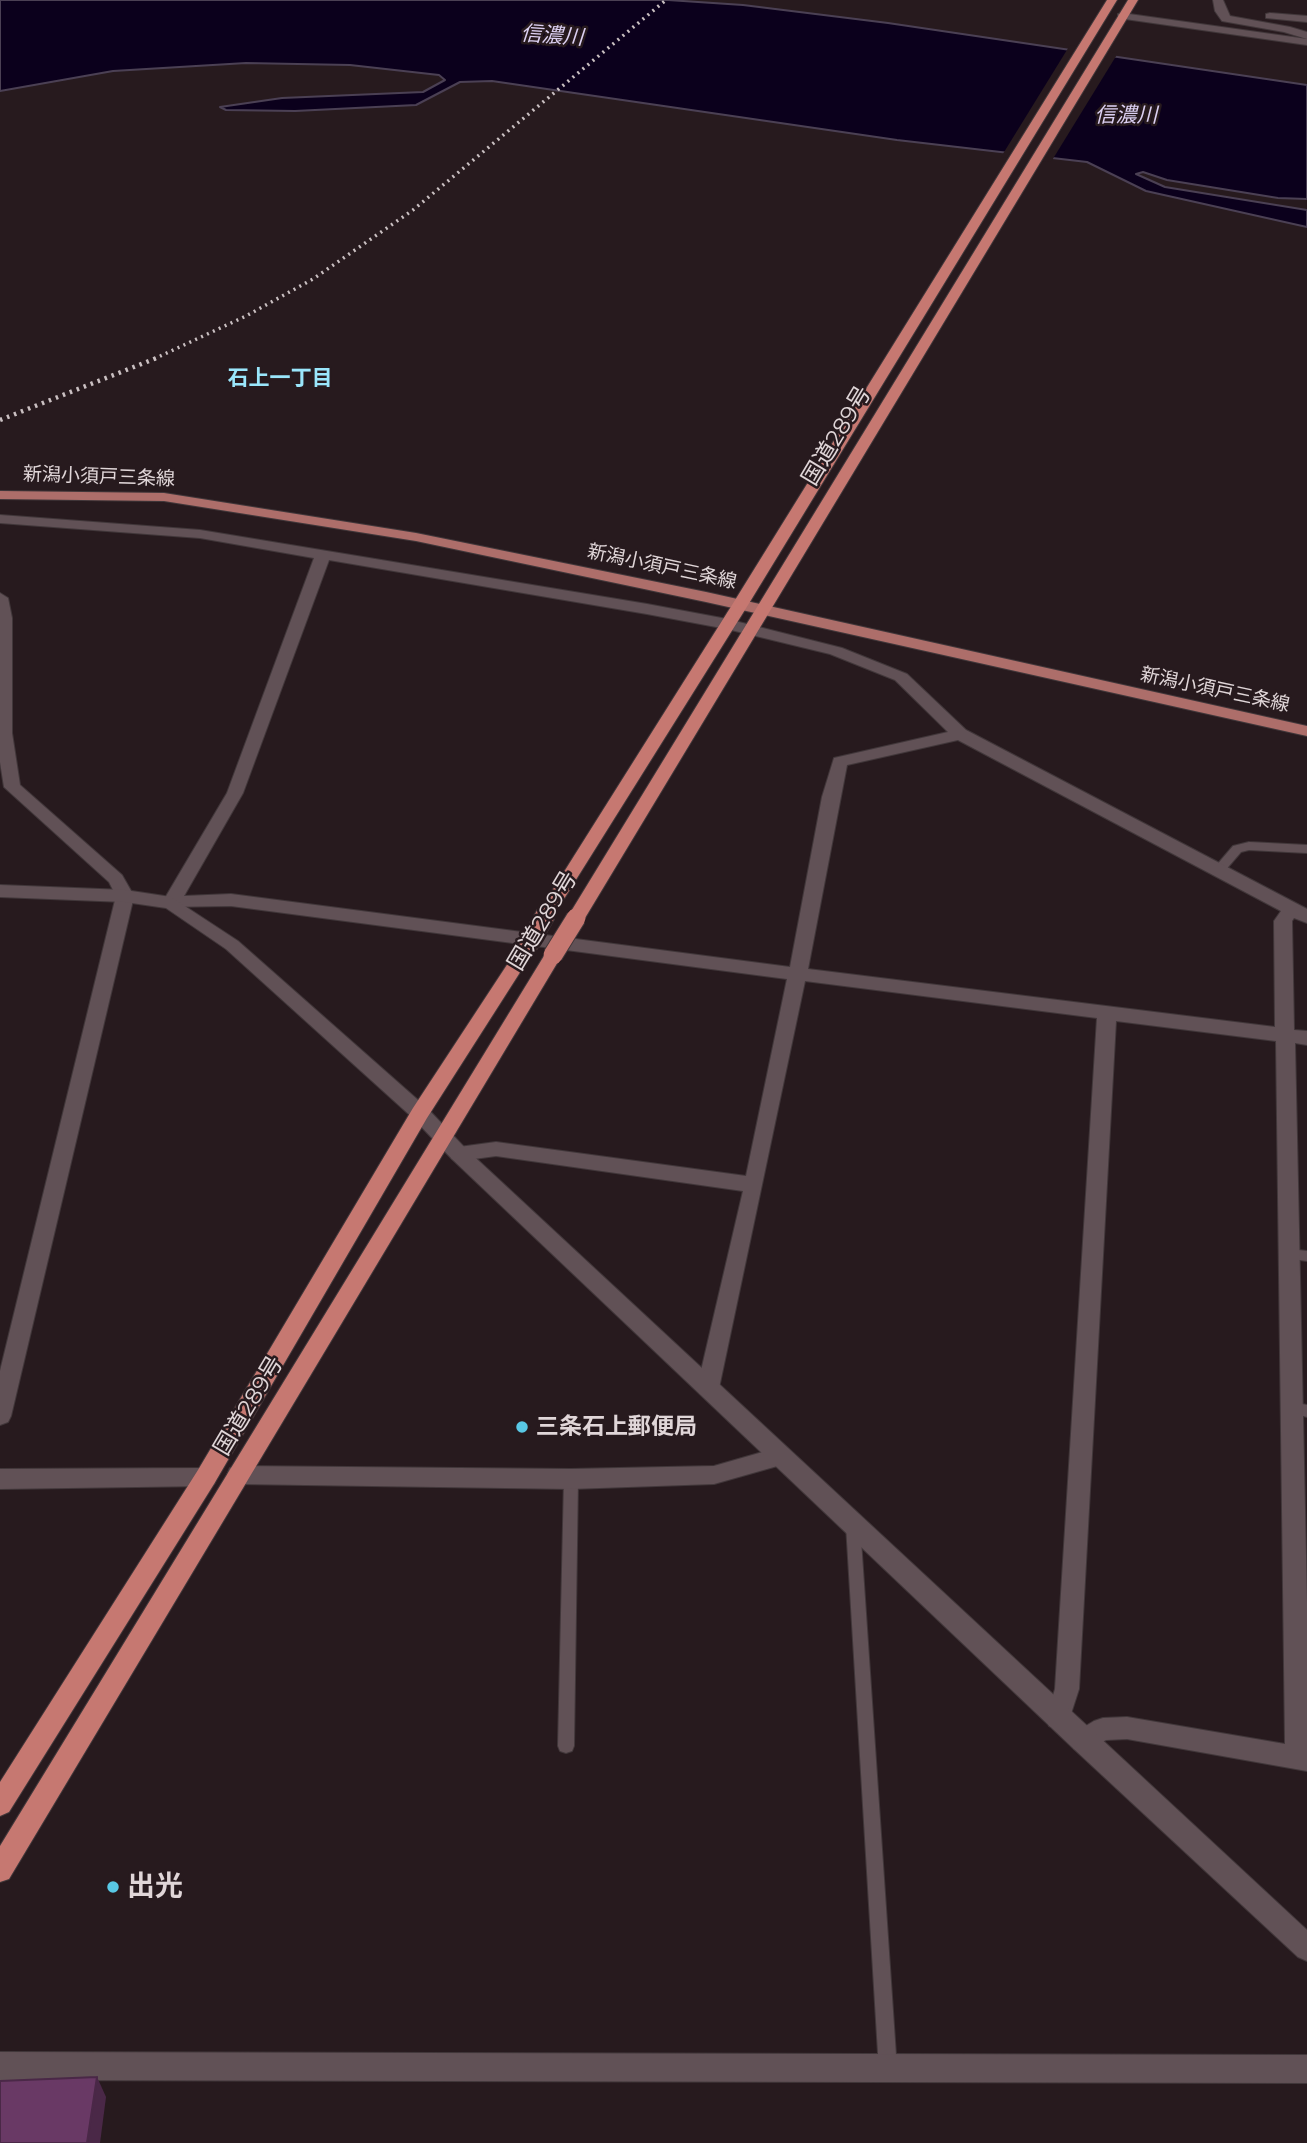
<!DOCTYPE html>
<html>
<head>
<meta charset="utf-8">
<style>
  body { margin:0 }
  canvas { display:block; background:#271a1e }
</style>
</head>
<body>
<canvas width="1307" height="2143"></canvas>
<script>
const context = document.querySelector('canvas').getContext('2d');
context.lineJoin = 'round';
function fillPath(path, color) {
  context.fillStyle = color;
  context.fill(path, 'evenodd');
}
function shape(rows) {
  const path = new Path2D();
  for (const r of rows) {
    path.moveTo(r[0], r[1]);
    for (let i = 2; i < r.length; i += 2) path.lineTo(r[i], r[i + 1]);
  }
  return path;
}
function stroke(path, color, width, dash) {
  context.strokeStyle = color;
  context.lineWidth = width;
  context.lineCap = dash ? 'butt' : 'round';
  context.setLineDash(dash || []);
  context.stroke(path);
}
function write(font, color, halo, rows, align = 'center') {
  context.font = font + ' Montserrat,"Noto Sans JP",sans-serif';
  context.lineWidth = 5;
  context.setLineDash([]);
  context.textBaseline = 'middle';
  context.strokeStyle = halo;
  context.fillStyle = color;
  for (const [text, x, y, turn = 0] of rows) {
    context.save();
    context.translate(x, y);
    context.rotate((+turn || 0) * Math.PI / 180);
    context.textAlign = isNaN(turn) ? turn : align;
    if (halo) context.strokeText(text, 0, 0);
    context.fillText(text, 0, 0);
    context.restore();
  }
}
const water = shape([
  [0,0,668,0,743,5,888,23,1307,85,1307,199,1278,198,1167,180,1143,172,1136,174,1165,187,1307,210,1307,227,1146,191,1087,162,897,140,492,81,460,82,416,105,295,111,226,110,220,107,282,98,423,92,445,80,439,75,350,65,246,63,113,71,0,91,0,0]
]);
const pier = shape([
  [1070,45,1118,53,1051,162,1001,157]
]);
const service = shape([
  [1249,842,1307,845,1307,853,1249,850,1241,852,1223,873,1215,873,1213,870,1215,867,1233,846,1249,842],
  [1290,1249,1307,1251,1307,1261,1285,1258,1283,1254,1285,1250,1290,1249],
  [1293,1402,1307,1405,1307,1417,1288,1412,1286,1408,1288,1404,1293,1402],
  [571,1473,576,1475,578,1479,574,1746,572,1751,566,1753,560,1751,558,1746,564,1479,566,1475,571,1473],
  [853,1519,858,1521,860,1525,897,2070,894,2076,888,2079,882,2076,879,2070,846,1525,848,1521,853,1519]
]);
const minor = shape([
  [1213,0,1223,0,1230,16,1290,27,1307,32,1307,39,1284,32,1222,21,1215,11,1213,0],
  [1270,13,1307,16,1307,22,1266,18,1266,14,1270,13],
  [0,515,200,530,647,604,727,619,842,648,907,674,966,730,1307,909,1307,923,1294,918,1292,921,1294,1030,1307,1031,1307,1045,1295,1043,1307,1602,1307,1771,1127,1739,1106,1740,1083,1752,1074,1749,1071,1741,1074,1733,1094,1721,1103,1718,1127,1717,1285,1744,1276,1041,1116,1021,1079,1689,1067,1726,1058,1729,1049,1726,1046,1718,1055,1689,1097,1018,805,981,719,1388,716,1394,708,1397,700,1394,697,1388,743,1191,496,1156,459,1161,452,1159,449,1154,452,1149,459,1147,496,1142,746,1176,787,979,231,906,165,907,162,903,227,793,314,558,200,538,0,523,0,515],
  [329,560,647,614,727,629,830,654,895,680,948,732,834,758,822,797,790,967,231,894,184,896,243,793,329,560],
  [958,740,1281,911,1274,921,1275,1027,808,969,847,765,958,740],
  [0,593,8,598,12,618,12,733,20,785,122,875,134,896,11,1416,8,1422,0,1425,0,1371,116,896,109,882,4,787,0,762,0,593],
  [780,1447,788,1449,791,1456,788,1463,714,1484,571,1489,238,1484,230,1482,227,1475,230,1468,238,1466,571,1469,714,1466,780,1447],
  [206,1468,214,1470,217,1477,214,1484,206,1486,0,1489,0,1469,206,1468]
]);
const tertiary = shape([
  [1122,13,1307,39,1307,45,1118,18,1118,14,1122,13],
  [0,885,125,890,171,897,238,941,427,1108,466,1149,1307,1930,1307,1961,1298,1957,1074,1749,452,1159,413,1118,226,949,166,908,125,902,0,897,0,885],
  [0,2052,1307,2055,1307,2083,0,2080,0,2052]
]);
const primary = shape([
  [0,491,164,493,416,533,706,592,1307,726,1307,736,706,602,416,541,164,501,0,499,0,491]
]);
const trunk = shape([
  [1107,0,1117,0,748,605,552,918,540,918,537,914,540,910,732,605,1107,0],
  [1128,0,1138,0,585,918,582,922,570,922,567,918,1128,0],
  [524,946,530,948,533,952,427,1118,214,1484,9,1812,0,1816,0,1782,198,1470,413,1108,518,948,524,946],
  [553,949,559,951,562,955,9,1879,0,1882,0,1846,547,951,553,949]
]);
const railFar1 = shape([
  [154,359,246,316,313,279,413,210,666,0]
]);
const rail = shape([
  [0,420,159,357]
]);
const trunkBridge = shape([
  [524,952,546,914],
  [553,955,576,918]
]);
const shadedWall = shape([
  [97,2077,106,2097,100,2143,87,2143]
]);
const building = shape([
  [97,2077,87,2143,0,2143,0,2081,97,2077]
]);
const markers = [
  [522,1427,7,"#59c8e5"],
  [113,1887,7,"#59c8e5"]
];
const farStreetnames = [
  ["新潟小須戸三条線",99,477,2],
  ["新潟小須戸三条線",662,567,12],
  ["新潟小須戸三条線",1215,690,12]
];
const farWaternames = [
  ["信濃川",552,36,4],
  ["信濃川",1126,116]
];
const farNeighbourhoodnames = [
  ["石上一丁目",280,379]
];
const streetNames = [
  ["国道289号",837,436,-59],
  ["国道289号",543,921,-59],
  ["国道289号",249,1406,-59]
];
const poiNames = [
  ["三条石上郵便局",536,1427]
];
const nearPoinames = [
  ["出光",127,1887]
];
fillPath(water, '#0b001c');
stroke(water, '#4b4054', 2);
fillPath(pier, '#271a1e');
stroke(service, '#41373a', 2);
stroke(minor, '#41373a', 2);
stroke(tertiary, '#41373a', 2);
stroke(primary, '#41373a', 2);
stroke(trunk, '#41373a', 2);
fillPath(service, '#615156');
fillPath(minor, '#615156');
fillPath(tertiary, '#615156');
fillPath(primary, '#ad6e6a');
fillPath(trunk, '#c67871');
stroke(railFar1, '#cac0c2', 3.5, [2, 4.5]);
stroke(rail, '#cac0c2', 4.5, [2.5, 5]);
stroke(trunkBridge, '#41373a', 21, []);
stroke(trunkBridge, '#c67871', 19);
fillPath(shadedWall, '#4a2847');
fillPath(building, '#693965');
stroke(building, '#4a2847', 2);
for (const [x, y, r, color] of markers) {
  const dot = new Path2D();
  dot.arc(x, y, r, 0, 2 * Math.PI);
  context.fillStyle = color;
  context.fill(dot);
  stroke(dot, '#271a1e', 2.5);
}
write('19px', '#e0d6d8', '#271a1e', farStreetnames);
write('italic 21px', '#dcd0f2', '#271a1e', farWaternames);
write('bold 21px', '#9ae6fb', '#271a1e', farNeighbourhoodnames);
write('23px', '#e0d6d8', '#271a1e', streetNames);
write('bold 23px', '#e0d6d8', '#271a1e', poiNames, 'left');
write('bold 28px', '#e0d6d8', '#271a1e', nearPoinames, 'left');
</script>
</body>
</html>
